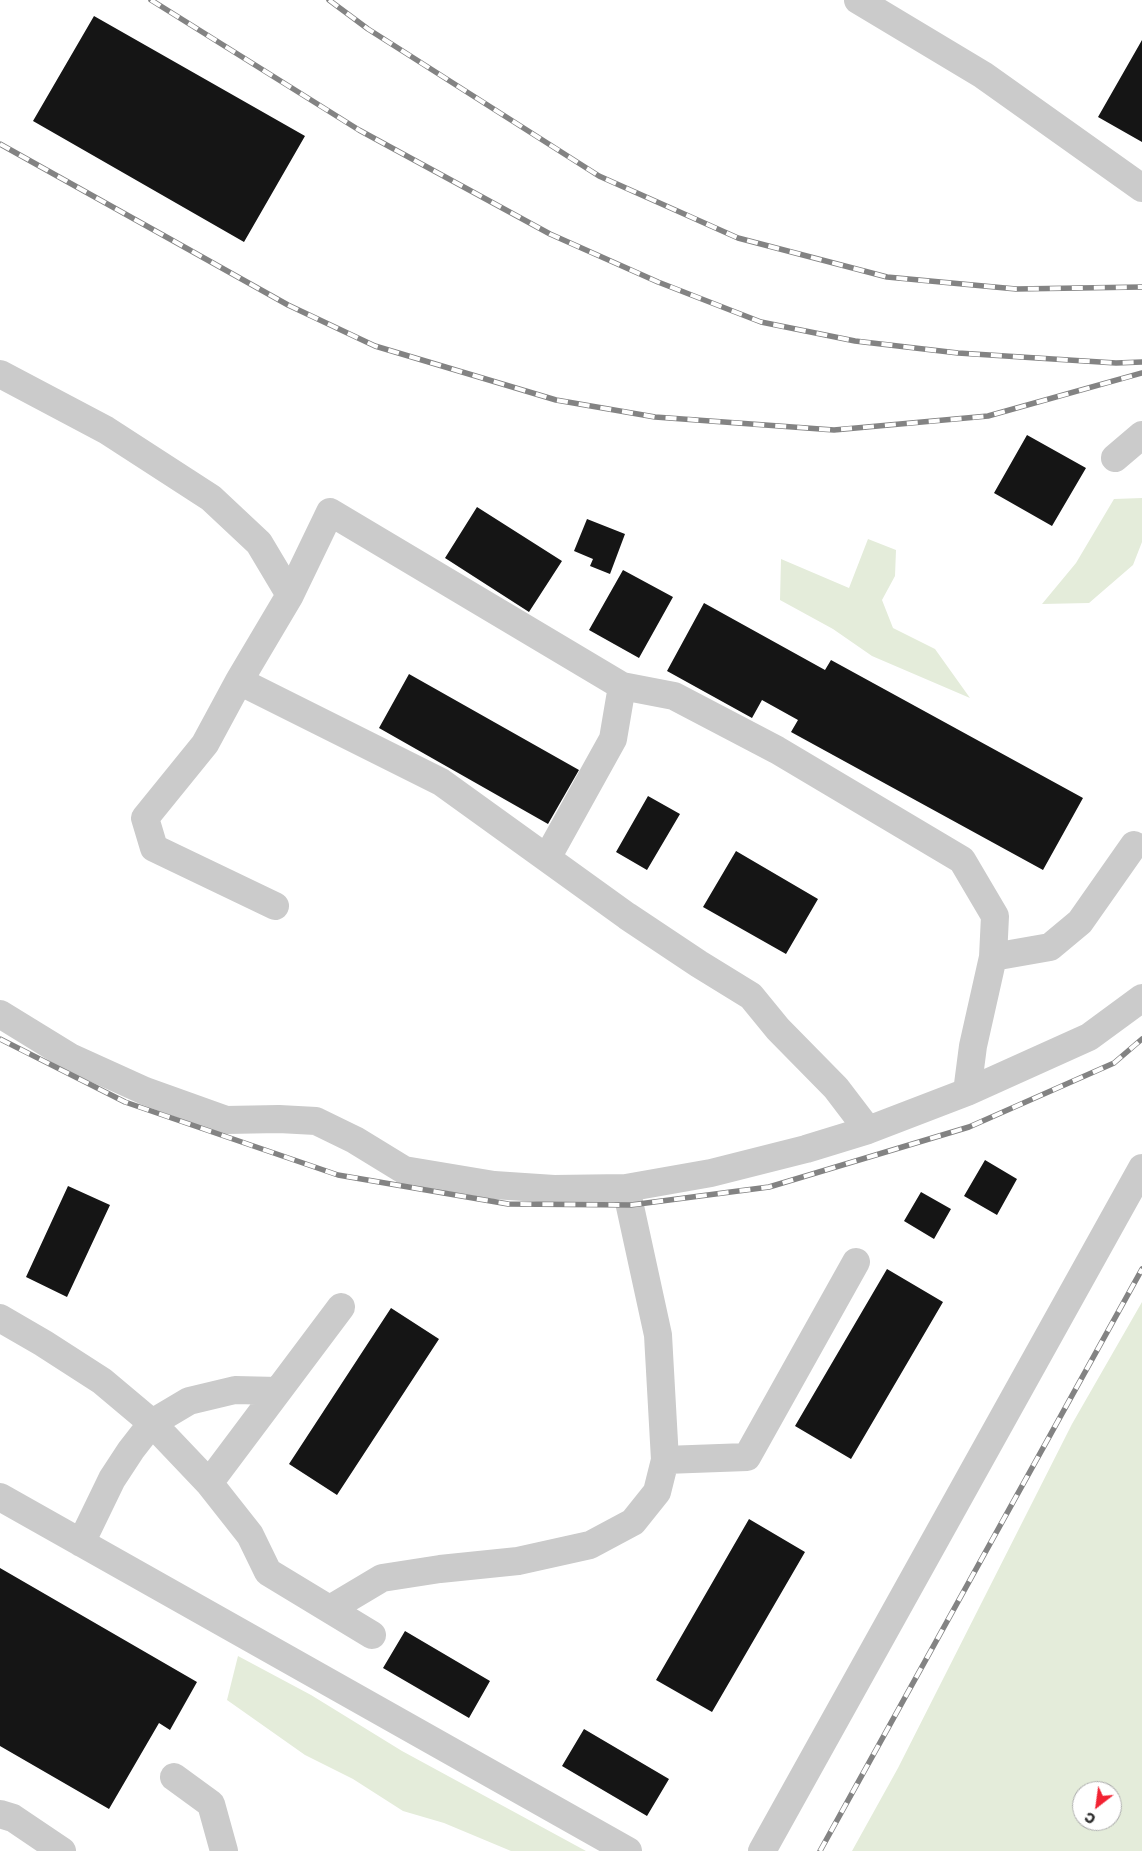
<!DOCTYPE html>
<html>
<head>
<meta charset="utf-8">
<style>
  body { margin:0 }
  #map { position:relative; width:1142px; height:1851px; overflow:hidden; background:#fff; font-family:"Golos Text",sans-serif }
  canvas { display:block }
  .north { position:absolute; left:1072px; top:1781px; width:50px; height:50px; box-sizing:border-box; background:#fff; border:1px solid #ababab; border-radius:50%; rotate:210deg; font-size:14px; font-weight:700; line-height:20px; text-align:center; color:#2e2e2e }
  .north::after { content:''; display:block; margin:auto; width:18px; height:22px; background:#f22232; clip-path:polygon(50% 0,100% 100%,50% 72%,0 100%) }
</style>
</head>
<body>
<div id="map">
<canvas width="1142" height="1851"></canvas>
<div class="north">С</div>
</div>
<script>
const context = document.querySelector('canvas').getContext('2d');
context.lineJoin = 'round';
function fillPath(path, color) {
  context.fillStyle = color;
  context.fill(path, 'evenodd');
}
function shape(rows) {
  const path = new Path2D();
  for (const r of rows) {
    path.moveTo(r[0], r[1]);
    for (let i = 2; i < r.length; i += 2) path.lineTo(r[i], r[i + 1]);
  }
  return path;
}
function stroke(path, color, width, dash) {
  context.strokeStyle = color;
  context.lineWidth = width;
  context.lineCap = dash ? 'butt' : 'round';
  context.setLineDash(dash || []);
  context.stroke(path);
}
const green = shape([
  [1142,498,1142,542,1133,565,1089,603,1042,604,1076,563,1114,499],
  [868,539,896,550,895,576,882,600,893,628,935,649,970,698,872,656,833,629,780,600,781,559,849,588],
  [1142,1302,1142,1851,852,1851,898,1768,1072,1424],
  [1082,1791,1112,1791,1112,1821,1082,1821],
  [238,1656,311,1695,402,1751,586,1851,511,1851,444,1823,403,1811,353,1779,305,1755,227,1700]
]);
const building = shape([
  [94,16,305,136,244,242,33,121],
  [1142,40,1142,142,1098,117],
  [1027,435,1086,468,1052,526,994,493],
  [477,507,562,561,529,612,445,558],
  [587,519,625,534,610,574,590,566,593,559,574,551],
  [623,570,673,597,639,658,589,630],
  [704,603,825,670,831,660,1083,798,1043,870,791,732,798,720,762,700,752,718,667,671],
  [409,674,579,770,548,824,379,728],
  [648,796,680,814,647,870,616,852],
  [736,851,818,899,786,954,703,907],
  [985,1160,1017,1179,997,1215,964,1196],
  [68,1186,110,1205,67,1297,26,1277],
  [921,1192,951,1209,934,1239,904,1221],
  [887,1269,943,1302,851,1459,795,1426],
  [391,1308,439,1339,337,1495,289,1464],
  [749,1519,805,1552,712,1712,656,1680],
  [0,1568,197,1682,170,1730,159,1723,109,1809,0,1746],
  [405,1631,490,1681,469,1718,383,1668],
  [584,1729,669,1779,647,1816,562,1766]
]);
const minor = shape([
  [858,0,983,75,1142,188],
  [0,374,106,430,211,498,259,543,290,595],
  [1115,458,1142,435],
  [239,681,441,782,627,916,699,964,751,996,778,1029,836,1088,868,1130],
  [547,858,613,739,622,686],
  [275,906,154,848,145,818,205,744,239,681,290,595,330,512,622,686,674,696,777,750,962,860,995,916,993,957,973,1046,967,1092],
  [993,957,1050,947,1080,922,1134,845],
  [0,1014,70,1057,145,1091,226,1120,279,1119,316,1121,355,1140,404,1170,494,1185,554,1189,626,1188,711,1173,806,1149,868,1130,967,1092,1089,1037,1142,998],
  [0,1318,43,1343,102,1381,152,1423,209,1483,250,1535,268,1572,372,1635],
  [665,1460,747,1457,856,1262],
  [209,1483,341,1307],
  [0,1497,628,1851],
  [81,1543,112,1479,131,1450,152,1423,189,1401,235,1390,278,1391],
  [330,1609,382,1578,440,1569,518,1561,590,1545,633,1522,657,1492,665,1460,658,1335,626,1188],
  [174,1777,211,1804,224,1851],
  [0,1814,13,1818,62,1851],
  [762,1851,1142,1168]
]);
const rail = shape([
  [151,0,359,130,550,234,658,282,761,322,855,341,958,353,1116,363,1142,362],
  [329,0,368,29,599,176,738,238,887,277,1016,289,1142,287],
  [0,144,288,305,375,346,556,400,655,417,834,430,988,416,1142,373],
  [0,1039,125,1102,338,1175,508,1204,631,1205,769,1187,969,1127,1114,1063,1142,1039],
  [820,1851,1142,1269]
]);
fillPath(green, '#e4ecda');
fillPath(building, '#151515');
stroke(minor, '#cbcbcb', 28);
stroke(rail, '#838383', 5.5);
stroke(rail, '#fff', 4, [11]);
</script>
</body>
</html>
